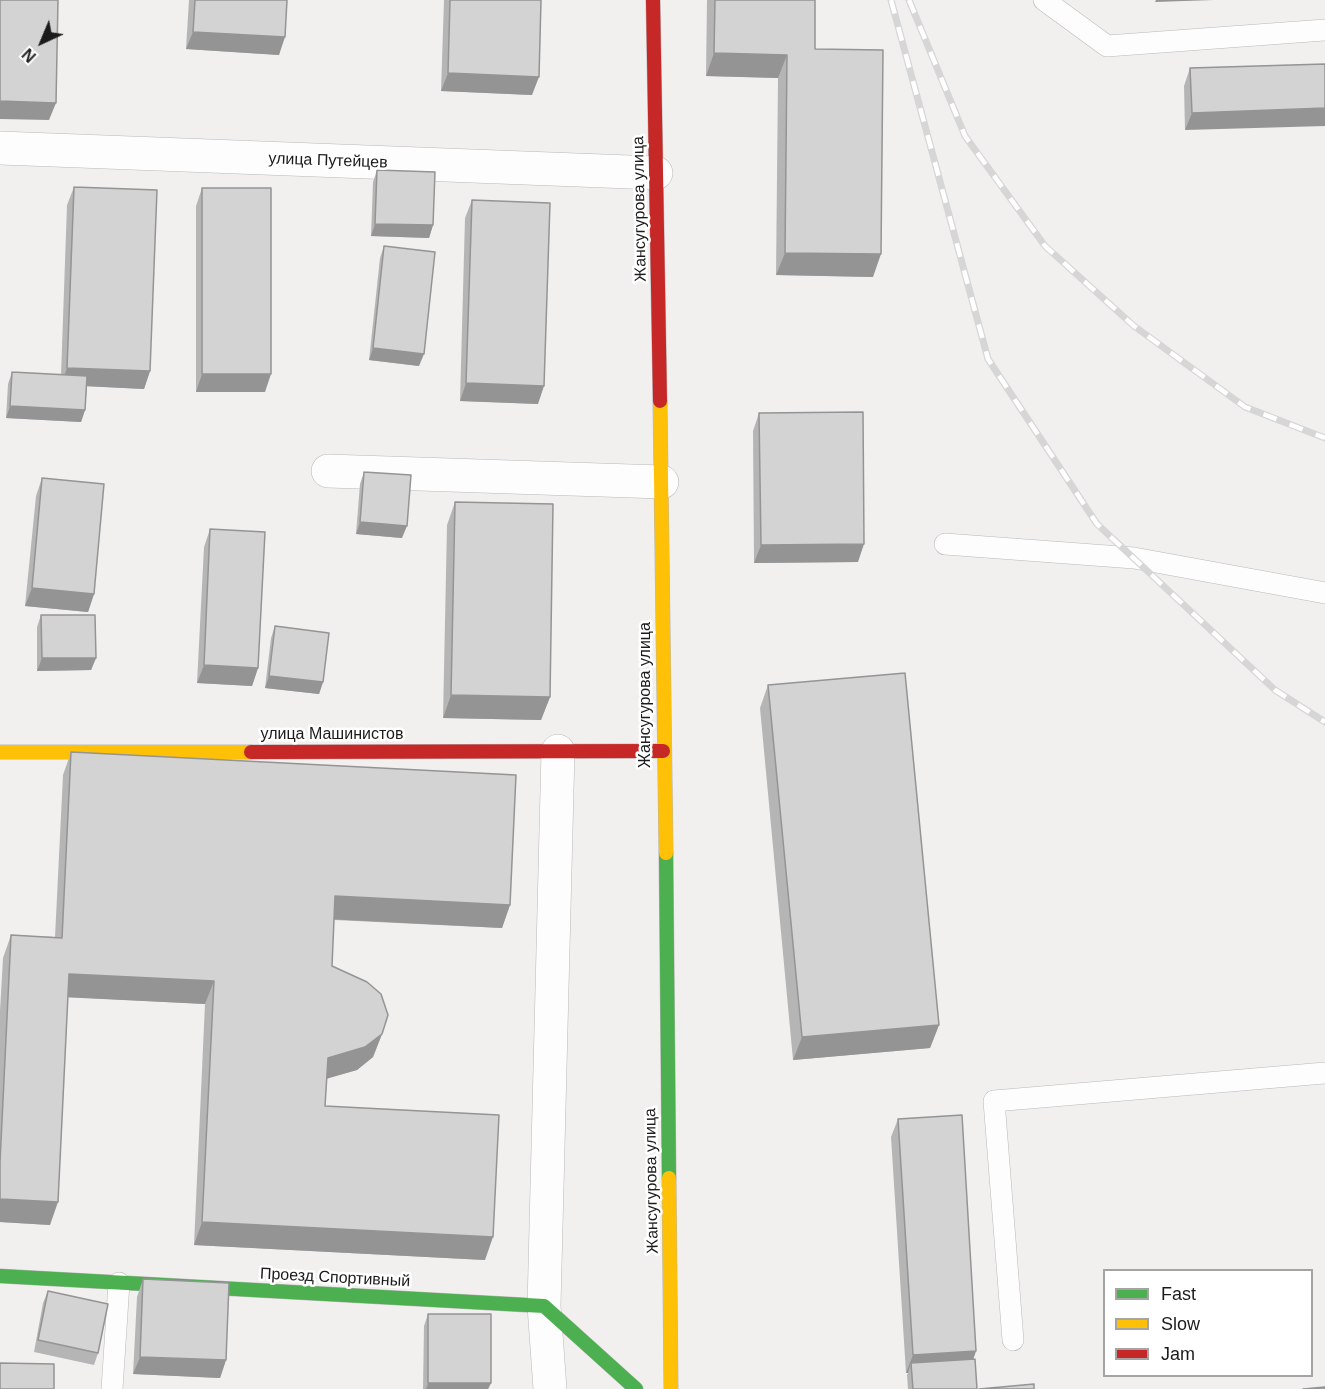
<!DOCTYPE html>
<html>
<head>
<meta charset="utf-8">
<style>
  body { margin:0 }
  #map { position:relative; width:1325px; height:1389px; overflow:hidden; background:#f2f0ef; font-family:Arial,sans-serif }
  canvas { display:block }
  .legend { position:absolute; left:1103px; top:1269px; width:210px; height:108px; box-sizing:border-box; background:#fff; border:2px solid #a4a4a4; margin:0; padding:8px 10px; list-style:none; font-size:18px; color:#1c1b1b }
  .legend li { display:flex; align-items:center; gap:12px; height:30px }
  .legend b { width:30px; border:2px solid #a4a4a4 }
  .north { position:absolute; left:12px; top:12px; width:60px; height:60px; -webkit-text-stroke:4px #fff; paint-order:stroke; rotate:224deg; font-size:16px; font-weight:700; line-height:24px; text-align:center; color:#1c1b1b }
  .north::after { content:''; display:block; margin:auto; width:21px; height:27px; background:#1c1b1b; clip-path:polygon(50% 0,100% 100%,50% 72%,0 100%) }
</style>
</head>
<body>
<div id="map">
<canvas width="1325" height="1389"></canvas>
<ul class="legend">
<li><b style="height:8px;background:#4caf50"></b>Fast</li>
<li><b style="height:8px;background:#ffc107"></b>Slow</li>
<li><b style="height:8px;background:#c62828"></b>Jam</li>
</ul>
<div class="north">N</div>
</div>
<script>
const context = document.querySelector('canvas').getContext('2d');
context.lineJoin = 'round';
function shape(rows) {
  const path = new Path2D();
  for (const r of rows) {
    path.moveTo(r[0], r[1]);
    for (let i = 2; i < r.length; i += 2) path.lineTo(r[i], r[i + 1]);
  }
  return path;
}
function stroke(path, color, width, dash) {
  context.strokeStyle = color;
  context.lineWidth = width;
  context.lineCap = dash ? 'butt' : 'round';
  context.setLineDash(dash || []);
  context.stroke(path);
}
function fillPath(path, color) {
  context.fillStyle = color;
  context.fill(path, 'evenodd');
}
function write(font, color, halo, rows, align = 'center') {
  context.font = font + ' Arial,sans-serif';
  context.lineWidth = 5;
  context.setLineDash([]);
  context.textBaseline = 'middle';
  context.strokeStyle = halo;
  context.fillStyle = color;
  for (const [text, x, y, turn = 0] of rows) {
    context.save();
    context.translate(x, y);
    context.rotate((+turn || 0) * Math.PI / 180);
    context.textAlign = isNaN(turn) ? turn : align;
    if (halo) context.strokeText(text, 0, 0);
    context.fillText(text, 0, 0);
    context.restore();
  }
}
const lane = shape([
  [1044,0,1107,46,1325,30],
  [945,544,1134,558,1325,593],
  [1013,1340,994,1101,1325,1073],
  [112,1389,119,1283]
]);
const street = shape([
  [0,148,656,173],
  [328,471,662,482],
  [550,1389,544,1306,558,751]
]);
const fast = shape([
  [666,853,669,1178],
  [0,1276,544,1306,636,1389]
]);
const slow = shape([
  [660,401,666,853],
  [0,752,251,752],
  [669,1178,671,1389]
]);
const jam = shape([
  [653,0,660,401],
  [251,752,663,751]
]);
const rail = shape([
  [891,0,988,359,1097,524,1275,690,1325,722],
  [909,0,965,136,1045,246,1134,326,1245,407,1325,438]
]);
const wall = shape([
  [189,0,287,0,279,55,186,49],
  [444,0,541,0,532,95,441,91],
  [707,0,815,0,815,49,873,277,776,275,778,78,706,76],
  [1325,64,1185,130,1184,86,1190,68],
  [377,170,433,225,429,238,371,236,373,182],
  [74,187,150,371,144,389,87,386,85,410,81,422,6,418,8,384,12,372,61,375,67,205],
  [202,188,265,392,196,392,196,206],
  [472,200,538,404,460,401,465,218],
  [384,246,419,366,369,360,380,258],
  [759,413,858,562,754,563,753,431],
  [364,472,402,538,356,534,360,484],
  [42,478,94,594,88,612,25,606,36,496],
  [455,502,550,697,541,720,443,718,447,525],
  [210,529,258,668,252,686,197,683,204,547],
  [41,615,96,658,91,670,37,671,37,627],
  [275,626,323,682,319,694,265,688,271,638],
  [768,685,939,1025,930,1048,793,1060,760,708],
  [71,752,510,905,502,928,334,920,332,966,382,1034,373,1057,357,1070,327,1078,325,1106,485,1260,194,1245,205,1004,68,997,50,1225,0,1222,0,1011,3,958,11,935,55,937,63,775],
  [898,1119,976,1351,973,1359,977,1389,908,1389,907,1375,908,1373,906,1373,891,1137],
  [143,1279,226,1360,220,1378,133,1374,137,1297],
  [48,1291,98,1353,94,1365,34,1352,43,1303],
  [428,1314,491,1383,488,1389,423,1389,424,1326]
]);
const shadedWall = shape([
  [1156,0,1214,0,1155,2],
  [193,32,285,37,279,55,186,49],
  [714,53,787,55,778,78,706,76],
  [448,73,539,77,532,95,441,91],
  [0,101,56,103,49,120,0,119],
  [1325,108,1325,126,1185,130,1192,113],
  [375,224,433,225,429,238,371,236],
  [785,253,881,254,873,277,776,275],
  [373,348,424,354,419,366,369,360],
  [67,368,150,371,144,389,61,385],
  [202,374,271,374,265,392,196,392],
  [466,383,544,386,538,404,460,401],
  [10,406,85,410,81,422,6,418],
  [360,522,407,526,402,538,356,534],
  [864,544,858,562,754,563,761,545],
  [32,588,94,594,88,612,25,606],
  [42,658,96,658,91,670,37,671],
  [204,665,258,668,252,686,197,683],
  [269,676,323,682,319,694,265,688],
  [451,695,550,697,541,720,443,718],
  [335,896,510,905,502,928,327,919],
  [69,974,214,981,205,1004,61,997],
  [939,1025,930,1048,793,1060,802,1037],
  [382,1034,373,1057,357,1070,319,1081,328,1058],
  [0,1199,58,1202,50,1225,0,1222],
  [202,1222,493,1237,485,1260,194,1245],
  [976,1351,970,1369,911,1363,908,1373,906,1373,913,1355],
  [140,1357,226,1360,220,1378,133,1374],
  [428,1383,491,1383,488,1389,426,1389]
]);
const building = shape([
  [0,0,58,0,56,103,0,101,0,0],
  [195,0,287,0,285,37,193,32,195,0],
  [450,0,541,0,539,77,448,73,450,0],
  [715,0,815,0,815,49,883,50,881,254,785,253,787,55,714,53,715,0],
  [1325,64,1325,108,1192,113,1190,68,1325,64],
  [377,170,435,172,433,225,375,224,377,170],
  [74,187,157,190,150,371,67,368,74,187],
  [202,188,271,188,271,374,202,374,202,188],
  [472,200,550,203,544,386,466,383,472,200],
  [384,246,435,252,424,354,373,348,384,246],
  [12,372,87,376,85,410,10,406,12,372],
  [863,412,864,544,761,545,759,413,863,412],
  [364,472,411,475,407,526,360,522,364,472],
  [42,478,104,484,94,594,32,588,42,478],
  [455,502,553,504,550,697,451,695,455,502],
  [210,529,265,532,258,668,204,665,210,529],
  [41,615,95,615,96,658,42,658,41,615],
  [275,626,329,633,323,682,269,676,275,626],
  [905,673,939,1025,802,1037,768,685,905,673],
  [71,752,516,775,510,905,335,896,332,966,367,982,381,994,388,1015,382,1034,365,1047,328,1058,325,1106,499,1115,493,1237,202,1222,214,981,69,974,58,1202,0,1199,0,1162,11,935,62,938,71,752],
  [962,1115,976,1351,913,1355,898,1119,962,1115],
  [143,1279,229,1283,226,1360,140,1357,143,1279],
  [48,1291,108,1304,98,1353,38,1340,48,1291],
  [428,1314,491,1314,491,1383,428,1383,428,1314],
  [975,1359,977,1389,913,1389,911,1363,975,1359],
  [0,1363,54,1364,54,1389,0,1389,0,1363],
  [1034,1384,1034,1389,979,1389,1034,1384],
  [1325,1387,1325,1389,1303,1389,1325,1387]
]);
const streetNames = [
  ["улица Путейцев",328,161,2],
  ["Жансугурова улица",640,209,-91],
  ["Жансугурова улица",646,695,-90],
  ["улица Машинистов",332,735],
  ["Жансугурова улица",652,1181,-91],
  ["Проезд Спортивный",335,1278,3]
];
stroke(lane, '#bab8b8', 22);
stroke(street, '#bab8b8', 34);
stroke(fast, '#bab8b8', 15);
stroke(slow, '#bab8b8', 15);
stroke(jam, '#bab8b8', 15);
stroke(lane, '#fdfdfd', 21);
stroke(street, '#fdfdfd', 33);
stroke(fast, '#4caf50', 14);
stroke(slow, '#ffc107', 14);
stroke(jam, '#c62828', 14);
stroke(rail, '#d7d6d6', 7);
stroke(rail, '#fff', 4.5, [14]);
fillPath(wall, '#b6b5b5');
fillPath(shadedWall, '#949494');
fillPath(building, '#d4d3d3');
stroke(building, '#949494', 1.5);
write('16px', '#1c1b1b', '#fff', streetNames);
</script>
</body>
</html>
